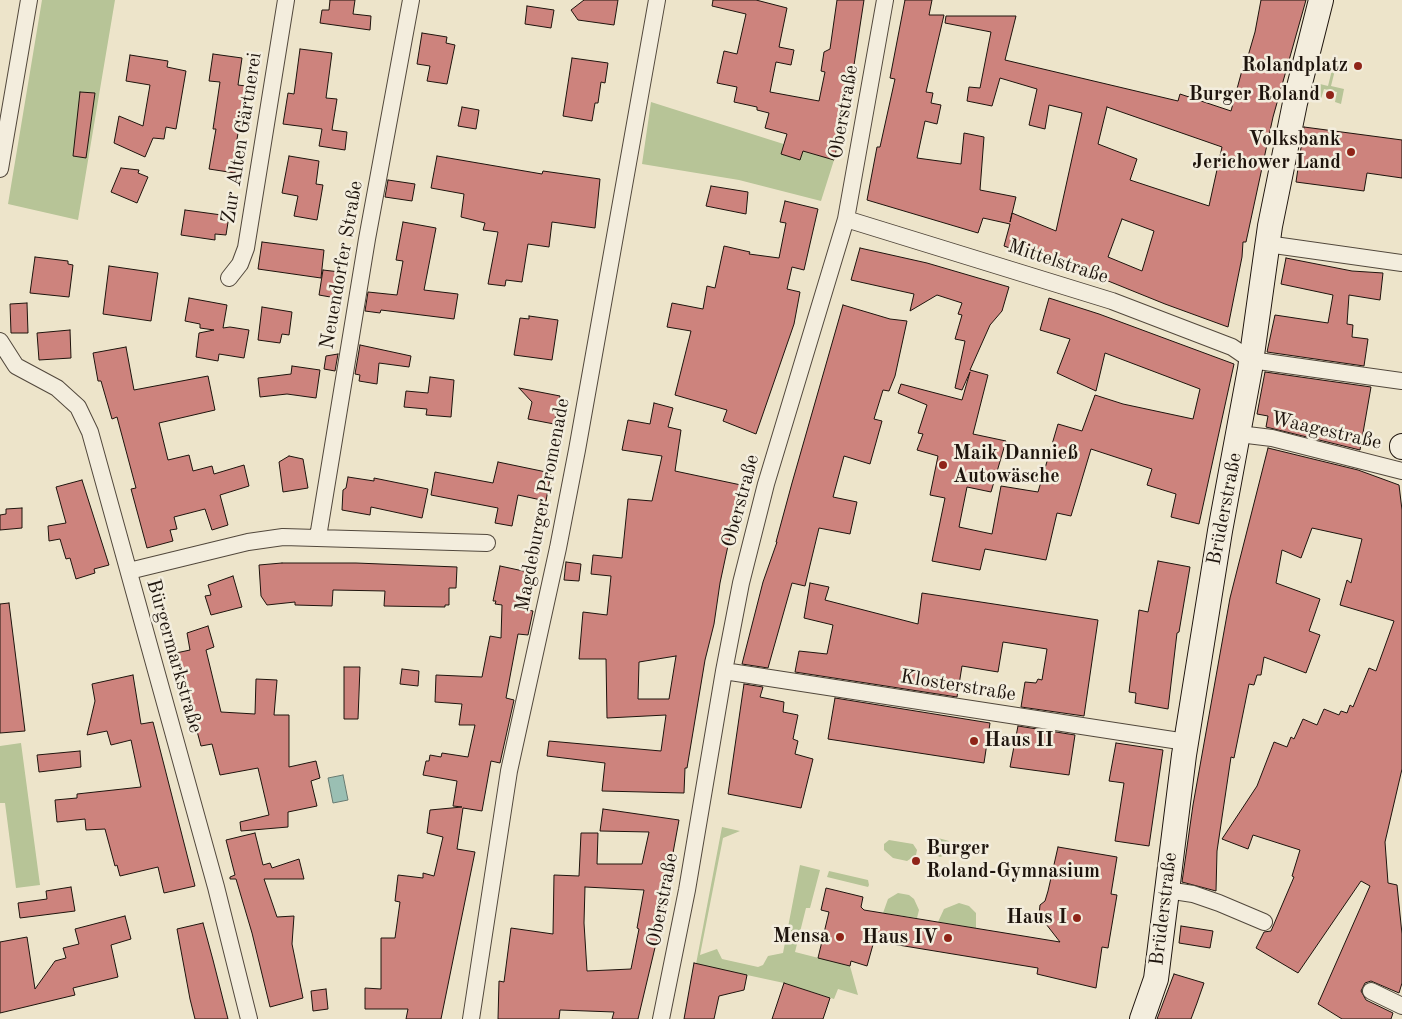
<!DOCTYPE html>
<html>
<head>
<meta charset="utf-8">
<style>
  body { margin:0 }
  canvas { display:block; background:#ede4ca }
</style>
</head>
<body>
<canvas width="1402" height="1019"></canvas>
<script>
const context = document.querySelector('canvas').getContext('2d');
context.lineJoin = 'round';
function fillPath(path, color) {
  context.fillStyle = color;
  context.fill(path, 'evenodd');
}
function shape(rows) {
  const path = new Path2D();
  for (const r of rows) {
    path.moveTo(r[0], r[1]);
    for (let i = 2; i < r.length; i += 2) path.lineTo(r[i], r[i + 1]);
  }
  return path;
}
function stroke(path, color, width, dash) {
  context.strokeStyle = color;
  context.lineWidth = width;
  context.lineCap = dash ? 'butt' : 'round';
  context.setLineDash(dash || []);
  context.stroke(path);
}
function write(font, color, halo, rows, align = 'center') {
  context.font = font + ' "Old Standard TT",serif';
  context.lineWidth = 5;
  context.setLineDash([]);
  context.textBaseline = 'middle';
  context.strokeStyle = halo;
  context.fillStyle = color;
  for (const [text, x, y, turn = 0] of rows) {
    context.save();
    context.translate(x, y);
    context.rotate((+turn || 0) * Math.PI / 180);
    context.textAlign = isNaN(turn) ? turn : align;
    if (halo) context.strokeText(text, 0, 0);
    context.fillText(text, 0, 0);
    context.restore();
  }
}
const green = shape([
  [42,0,115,0,78,220,8,204],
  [1335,58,1338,58,1331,86,1344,89,1341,104,1335,102,1337,92,1324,89,1321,99,1309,96,1312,82,1328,86],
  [651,102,834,160,821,201,739,180,642,164],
  [21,743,40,885,16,888,5,803,0,803,0,746],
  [722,827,740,831,723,838,700,955,717,949,722,959,758,967,763,965,768,956,783,953,800,865,820,870,810,908,806,908,795,952,850,966,858,995,838,989,834,999,784,983,696,964],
  [938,838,949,841,951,853,940,857,927,851,931,841],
  [889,840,913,844,917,850,916,855,907,861,893,858,884,850,884,844],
  [829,871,868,880,869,885,868,887,827,877],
  [898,893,909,895,914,899,919,910,917,918,883,913,888,899],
  [959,903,969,906,976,913,976,928,938,922,944,909]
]);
const water = shape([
  [343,775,348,800,333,803,328,778,343,775]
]);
const building = shape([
  [330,0,355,0,353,14,371,16,370,30,320,23,322,10,329,10,330,0],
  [584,0,618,0,614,25,578,20,571,10,584,0],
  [713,0,756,0,787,8,779,47,794,50,791,65,776,62,770,92,819,101,825,72,821,71,824,52,830,49,837,0,864,0,852,78,834,160,803,151,800,160,781,154,787,134,765,128,769,113,757,110,757,107,734,102,737,87,717,83,724,51,737,54,746,14,712,6,713,0],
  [905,0,932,0,929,15,944,15,926,92,933,93,931,103,941,105,937,124,925,121,917,158,961,164,964,133,984,137,980,190,1016,197,1010,222,1012,213,1056,231,1082,113,1049,105,1045,129,1029,125,1037,89,1000,78,992,106,967,101,969,87,980,88,991,32,945,23,946,16,1016,16,1005,60,1178,101,1180,94,1231,111,1244,63,1246,63,1255,32,1261,0,1306,0,1273,117,1246,242,1243,242,1242,257,1228,327,1165,304,1081,270,1080,273,1004,246,1010,224,983,218,978,233,867,200,877,147,880,147,895,79,890,78,905,0],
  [1107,107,1222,147,1209,206,1130,180,1137,159,1098,144,1107,107],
  [1122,219,1154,231,1142,271,1108,257,1122,219],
  [527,6,554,10,551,28,525,24,527,6],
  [422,33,447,37,446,43,455,45,447,84,427,81,430,66,417,64,422,33],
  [300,49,332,53,326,98,337,99,332,130,347,132,345,150,319,146,322,129,283,124,288,93,294,94,300,49],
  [213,54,242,58,238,85,246,86,236,145,239,146,235,173,209,169,216,129,213,129,220,82,209,81,213,54],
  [130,55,168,61,167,67,186,71,176,129,166,127,164,139,153,138,145,157,114,143,119,116,143,126,150,85,126,81,130,55],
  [572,58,608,63,605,83,601,82,598,103,595,103,592,121,563,116,572,58],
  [80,92,95,93,86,158,73,156,80,92],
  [462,107,479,110,476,129,458,126,462,107],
  [1304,127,1402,140,1402,178,1367,173,1364,191,1296,182,1304,127],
  [289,156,319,161,316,184,323,185,317,220,294,216,298,196,282,193,289,156],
  [437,156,542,174,543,171,600,179,595,228,552,222,549,247,528,244,522,282,506,280,505,286,488,284,498,232,483,230,485,223,461,217,464,194,431,188,437,156],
  [121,168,139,170,138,173,148,177,137,203,111,192,121,168],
  [388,180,415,184,412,201,385,197,388,180],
  [711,186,748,192,746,214,706,206,711,186],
  [785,201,818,209,804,270,792,267,787,289,800,292,794,324,756,434,723,421,727,410,675,395,691,331,667,327,672,303,703,309,707,286,715,288,724,246,750,252,749,254,779,258,786,223,780,222,785,201],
  [185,210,229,216,226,235,215,234,215,240,181,235,185,210],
  [403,222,436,228,424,290,458,294,454,319,381,310,380,313,365,311,368,292,397,295,403,261,396,260,403,222],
  [262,242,324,250,321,278,258,269,262,242],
  [860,248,927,263,1009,287,1002,311,990,325,970,370,988,375,973,434,1006,441,991,492,967,487,959,527,992,534,1001,486,1038,492,1058,424,1082,431,1095,395,1123,404,1193,419,1200,389,1105,353,1096,391,1057,373,1070,339,1040,330,1049,298,1099,314,1234,364,1199,524,1171,517,1176,494,1147,485,1152,469,1091,449,1071,516,1057,513,1046,560,985,549,980,570,932,561,945,498,930,495,938,456,917,450,923,434,918,433,927,405,898,393,901,384,962,400,970,372,962,390,955,388,965,341,955,339,962,315,958,314,962,303,937,295,910,311,914,294,851,280,860,248],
  [35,257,68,261,68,264,73,265,69,297,30,293,35,257],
  [1286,258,1352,271,1383,273,1380,300,1349,295,1347,324,1353,325,1352,337,1368,339,1364,366,1267,352,1275,315,1328,323,1333,295,1281,284,1286,258],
  [109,266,158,273,151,321,103,314,109,266],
  [323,270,340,272,336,298,319,295,323,270],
  [189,298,227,305,223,328,230,327,249,330,244,358,219,354,218,361,196,357,199,333,214,330,200,328,200,324,185,321,189,298],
  [27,303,28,333,11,333,10,304,27,303],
  [843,305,890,319,907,321,895,376,889,391,883,390,874,419,882,421,870,464,844,456,833,497,857,502,850,534,819,528,805,586,792,583,768,668,742,664,763,582,777,542,776,542,792,483,843,305],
  [262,307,292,312,289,335,282,334,280,343,258,340,262,307],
  [529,316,558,320,552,360,514,355,520,318,529,319,529,316],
  [70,330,71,358,39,360,37,333,70,330],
  [360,345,411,356,409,367,379,363,377,384,359,381,360,375,355,374,360,345],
  [126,347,134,390,208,376,215,410,159,423,168,460,189,455,193,471,212,466,214,474,244,465,249,486,220,495,228,525,212,530,205,509,174,517,177,529,170,530,173,541,147,548,131,489,136,488,117,417,112,419,101,381,98,381,93,353,126,347],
  [338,354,335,371,324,369,326,356,338,354],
  [292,366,320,370,316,398,287,394,260,397,258,378,291,374,292,366],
  [1265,372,1371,387,1360,450,1266,427,1268,416,1257,414,1265,372],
  [430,377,454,380,451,417,426,415,427,409,404,407,406,391,428,393,430,377],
  [519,388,560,396,554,424,528,419,532,402,519,388],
  [654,403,673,408,668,427,681,430,675,471,741,485,720,583,714,624,705,660,687,768,685,768,684,793,602,791,605,763,547,756,549,741,661,751,666,715,607,718,606,659,579,659,583,612,607,615,611,576,591,574,593,555,622,558,628,499,652,501,662,456,622,450,628,420,650,424,654,403],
  [676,656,669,699,638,699,639,662,676,656],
  [1268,448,1358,470,1399,485,1402,510,1402,769,1385,842,1388,883,1397,885,1402,934,1402,983,1399,993,1371,981,1365,983,1361,991,1366,1000,1393,1013,1391,1019,1342,1019,1318,1004,1370,886,1361,881,1298,973,1256,948,1264,932,1271,931,1294,877,1292,876,1300,850,1253,835,1248,849,1222,839,1257,786,1274,742,1287,747,1291,737,1294,739,1303,719,1317,725,1324,709,1339,715,1341,711,1347,713,1350,705,1353,707,1369,668,1376,671,1394,621,1340,605,1347,580,1351,583,1362,539,1312,528,1301,558,1282,550,1276,583,1320,599,1309,631,1320,635,1306,673,1264,657,1261,675,1257,675,1254,685,1249,684,1234,758,1231,757,1217,851,1216,891,1182,882,1193,805,1230,598,1268,448],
  [289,456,303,459,308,488,283,492,279,462,289,456],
  [498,462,551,473,546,501,518,495,512,526,495,523,498,508,431,495,435,472,493,483,498,462],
  [348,477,374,481,374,478,428,489,422,518,371,507,370,515,342,510,343,490,346,488,348,477],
  [82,480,109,565,94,569,95,573,76,579,70,558,66,559,60,539,49,541,48,526,66,523,56,487,82,480],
  [22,508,22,528,0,530,0,515,6,514,6,509,22,508],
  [1158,561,1190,567,1179,632,1177,633,1168,709,1135,703,1136,693,1129,692,1139,610,1148,612,1158,561],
  [566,562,581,564,579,581,564,580,566,562],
  [282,563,356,563,457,567,456,588,449,588,449,605,445,605,445,607,384,606,385,591,333,590,332,606,295,605,295,602,267,605,261,596,259,565,282,563],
  [500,566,528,572,522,609,533,611,528,635,518,634,506,698,514,700,500,763,491,761,482,811,463,808,457,849,475,852,441,1019,406,1019,408,1009,365,1009,365,988,381,989,381,938,395,938,400,902,395,901,398,875,423,878,423,873,434,876,443,837,427,833,430,810,462,807,453,806,457,781,423,775,426,761,429,761,430,755,441,757,442,753,468,757,475,725,459,725,462,704,435,702,436,675,482,677,490,636,501,638,502,605,495,604,496,601,493,601,500,566],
  [233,576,242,607,211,615,205,596,211,595,208,585,233,576],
  [810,583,829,587,825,600,918,624,922,593,1098,620,1084,716,1021,707,1025,682,1036,683,1038,679,1042,680,1047,649,1003,642,998,672,962,666,957,697,795,672,799,651,827,654,833,625,804,618,810,583],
  [9,603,25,731,0,733,0,604,9,603],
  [208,626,214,647,206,650,221,712,255,714,256,679,277,680,274,715,289,715,289,767,316,761,320,778,311,781,317,806,288,812,288,827,241,831,240,822,269,815,258,768,220,775,212,744,201,746,176,653,190,650,187,633,208,626],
  [344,667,360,667,358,719,344,719,344,667],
  [402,669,419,671,418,686,400,684,402,669],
  [133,675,141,724,153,722,195,886,164,893,158,867,120,876,117,865,115,866,105,829,86,830,85,819,57,822,55,800,77,798,77,794,141,787,131,740,111,745,107,731,87,735,95,701,92,684,133,675],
  [744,684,763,687,760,697,784,702,783,712,798,715,793,739,798,741,795,754,813,759,801,808,728,794,744,684],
  [835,698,990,723,984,763,828,739,835,698],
  [1018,726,1075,735,1069,775,1010,767,1018,726],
  [1116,743,1163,750,1149,846,1115,841,1124,783,1109,781,1116,743],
  [80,751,81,767,39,772,37,755,80,751],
  [603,809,679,820,658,935,638,1019,612,1019,614,1012,560,1010,559,1019,498,1019,499,981,504,982,511,928,553,934,554,875,579,876,581,833,598,833,597,864,642,864,649,832,600,831,603,809],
  [585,887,644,890,637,928,639,929,631,969,587,971,584,923,585,887],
  [255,833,263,865,270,863,272,868,299,859,304,879,264,879,277,917,294,916,292,944,303,998,270,1007,252,933,236,879,230,879,230,877,235,875,226,840,255,833],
  [1058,847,1117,857,1111,894,1117,895,1108,948,1102,947,1096,988,1037,974,1038,968,874,941,867,966,851,961,850,966,818,958,829,912,821,910,826,888,863,897,861,907,864,910,1060,942,1039,915,1040,905,1045,901,1048,891,1058,847],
  [71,887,75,911,20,918,18,903,47,899,46,891,71,887],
  [125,916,131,939,111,945,118,977,73,988,75,995,0,1013,0,942,27,937,35,989,55,961,66,958,63,948,79,944,75,929,125,916],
  [203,923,213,960,228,1019,195,1019,190,999,177,929,203,923],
  [1181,926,1213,931,1210,948,1179,943,1181,926],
  [694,963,747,975,744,990,719,996,714,1019,684,1019,694,963],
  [1174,974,1204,983,1197,1003,1191,1019,1157,1019,1174,974],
  [784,983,830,998,823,1019,772,1019,784,983],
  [326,989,328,1009,313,1011,311,991,326,989]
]);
const street = shape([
  [0,169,29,0],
  [846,219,1112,301,1232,347,1251,360,1402,381],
  [1267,244,1402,263],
  [229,278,240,264,246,248,286,0],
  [0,341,16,366,57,388,78,407,90,432,216,887,249,1019],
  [1239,434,1272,438,1402,471],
  [318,537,367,239,411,0],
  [129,571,248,542,283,537,487,543],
  [724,671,1186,742],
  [1167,890,1193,894,1219,903,1264,922],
  [1371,991,1402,1006],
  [471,1019,509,771,558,548,577,450,657,0],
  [661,1019,687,890,724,671,741,583,766,484,846,219,885,0]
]);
const secondary = shape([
  [1402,446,1402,447],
  [1142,1019,1156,979,1184,755,1220,531,1250,369,1270,226,1295,103,1321,0]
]);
const markers = [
  [1358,66,5,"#8f2418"],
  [1330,95,5,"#8f2418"],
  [1351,152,5,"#8f2418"],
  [943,465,5,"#8f2418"],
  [974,741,5,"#8f2418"],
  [916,861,5,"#8f2418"],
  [1077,918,5,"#8f2418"],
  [840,937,5,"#8f2418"],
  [948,938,5,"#8f2418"]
];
const poiNames = [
  ["Rolandplatz",1348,66],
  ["Burger Roland",1320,95],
  ["Volksbank",1341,140],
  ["Jerichower Land",1341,163],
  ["Maik Dannieß",953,454,"left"],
  ["Autowäsche",953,477,"left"],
  ["Haus II",984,741,"left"],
  ["Burger",926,849,"left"],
  ["Roland-Gymnasium",926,872,"left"],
  ["Haus I",1067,918],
  ["Mensa",830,937],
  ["Haus IV",938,938]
];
const streetNames = [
  ["Oberstraße",844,112,-80],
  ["Zur Alten Gärtnerei",242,138,-81],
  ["Mittelstraße",1058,262,18],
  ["Neuendorfer Straße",342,265,-80],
  ["Waagestraße",1326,431,13],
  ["Oberstraße",741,501,-75],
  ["Magdeburger Promenade",543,505,-79],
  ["Brüderstraße",1225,509,-79],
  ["Bürgermarkstraße",174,656,74],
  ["Klosterstraße",958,686,9],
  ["Oberstraße",663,900,-79],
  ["Brüderstraße",1164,909,-83]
];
fillPath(green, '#b7c497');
fillPath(water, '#9abfb3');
stroke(water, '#687b71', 1);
fillPath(building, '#cd837d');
stroke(building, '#1e140d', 1);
stroke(street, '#52483c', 18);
stroke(secondary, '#1e140d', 26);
stroke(street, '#f3eddd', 16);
stroke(secondary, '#f3eddd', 24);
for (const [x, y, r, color] of markers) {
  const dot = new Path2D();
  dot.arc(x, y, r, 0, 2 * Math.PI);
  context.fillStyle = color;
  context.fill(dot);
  stroke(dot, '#f3eddd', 2);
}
write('bold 20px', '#1e140d', '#f3eddd', poiNames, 'right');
write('20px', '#1e140d', '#f3eddd', streetNames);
</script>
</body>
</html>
